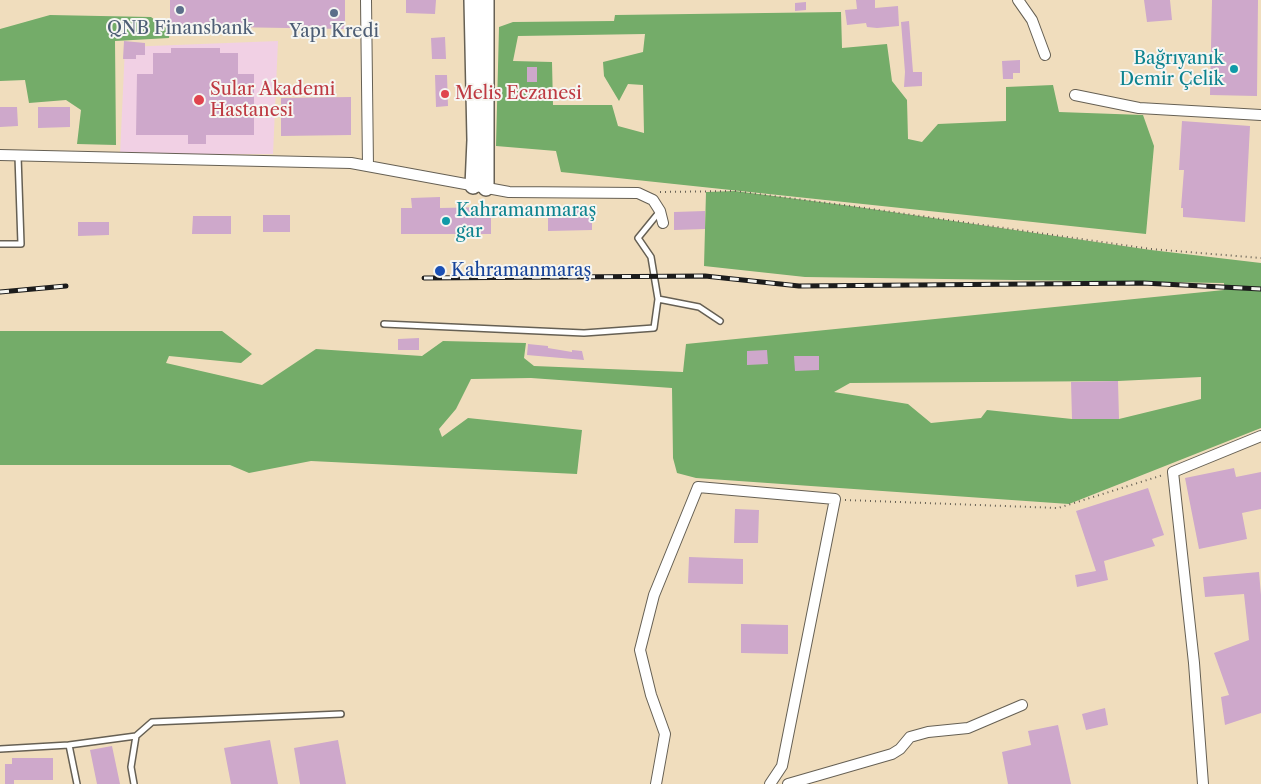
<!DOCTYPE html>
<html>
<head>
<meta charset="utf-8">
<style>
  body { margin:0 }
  canvas { display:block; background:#f0ddbd }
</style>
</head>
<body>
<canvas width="1261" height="784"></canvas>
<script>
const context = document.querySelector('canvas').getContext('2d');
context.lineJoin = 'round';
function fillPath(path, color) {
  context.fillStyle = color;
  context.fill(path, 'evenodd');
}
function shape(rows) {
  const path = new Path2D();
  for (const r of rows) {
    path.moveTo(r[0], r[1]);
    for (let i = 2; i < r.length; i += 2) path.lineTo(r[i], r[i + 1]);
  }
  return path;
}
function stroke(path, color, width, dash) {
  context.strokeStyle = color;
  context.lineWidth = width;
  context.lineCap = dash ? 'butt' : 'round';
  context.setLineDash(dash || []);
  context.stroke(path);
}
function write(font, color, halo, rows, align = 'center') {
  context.font = font + ' "Libre Caslon Text",serif';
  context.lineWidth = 4;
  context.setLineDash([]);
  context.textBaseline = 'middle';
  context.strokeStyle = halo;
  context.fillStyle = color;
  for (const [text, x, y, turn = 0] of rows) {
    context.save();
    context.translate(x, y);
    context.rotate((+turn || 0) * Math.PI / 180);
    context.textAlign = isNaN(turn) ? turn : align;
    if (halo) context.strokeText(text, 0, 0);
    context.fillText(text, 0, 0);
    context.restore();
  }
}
const built = shape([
  [278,41,273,154,120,155,125,47]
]);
const forest = shape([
  [841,12,842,48,887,44,892,81,907,100,908,139,922,142,938,124,1006,121,1006,87,1053,85,1059,112,1143,115,1154,146,1146,234,561,172,556,151,496,146,499,27,513,22,614,21,615,15],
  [645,34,643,52,603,62,604,76,619,101,628,84,643,85,644,133,618,126,612,105,553,105,552,62,513,61,518,36],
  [50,15,151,17,170,31,169,38,115,41,116,145,77,144,81,110,66,100,29,103,25,80,0,81,0,29],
  [735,191,851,206,1151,250,1261,263,1261,428,1069,504,696,478,677,473,673,458,672,388,531,378,471,379,456,409,439,429,442,437,468,418,582,430,577,474,311,461,249,473,230,465,0,465,0,331,222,331,252,354,241,363,169,356,166,363,262,385,316,349,422,356,443,341,526,343,524,358,534,366,683,372,686,344,1224,290,1224,283,805,277,704,266,706,192],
  [1201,377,1201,399,1119,419,1072,419,987,410,981,418,931,423,908,404,834,392,850,383,1118,381]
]);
const building = shape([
  [170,0,345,0,345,29,170,26],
  [406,0,436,0,435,14,406,13],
  [856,0,875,0,875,8,898,6,899,26,877,28,867,27,866,23,847,25,845,10,857,9],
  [1144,0,1170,0,1172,20,1147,22],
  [1212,0,1258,0,1257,96,1210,95],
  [806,2,806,10,795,11,795,3],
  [909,21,913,72,922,72,922,86,904,87,905,72,901,22],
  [445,37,446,59,432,59,431,38],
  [124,41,145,43,145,55,136,55,136,59,123,59],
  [171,48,220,48,220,53,238,53,238,74,254,74,254,135,206,135,206,144,188,144,188,135,136,135,137,74,153,74,153,53,171,53],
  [1020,60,1020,73,1013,73,1013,79,1003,79,1002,61],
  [527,67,537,67,537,82,527,82],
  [435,75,447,75,448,106,436,107],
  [351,97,351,135,281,136,281,98],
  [0,107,17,107,18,126,0,127],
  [38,107,70,107,70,127,38,128],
  [1182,121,1250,126,1245,222,1183,217,1183,208,1181,208,1184,170,1179,170],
  [440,197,440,208,491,207,491,234,401,234,401,208,412,208,411,198],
  [592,209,592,230,548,231,548,210],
  [705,211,705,229,674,230,674,212],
  [263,215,290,215,290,232,263,232],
  [193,216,231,216,231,234,192,234],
  [78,222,109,222,109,235,78,236],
  [419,338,419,350,398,350,398,339],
  [528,344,548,346,548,348,572,352,572,350,582,351,584,360,527,355],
  [767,350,768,364,747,365,747,351],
  [794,356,819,356,819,370,795,371],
  [1118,381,1119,419,1072,419,1071,382],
  [1234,468,1236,477,1261,472,1261,509,1242,513,1247,539,1199,549,1185,478],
  [1148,488,1164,535,1152,539,1155,546,1104,561,1108,580,1077,587,1075,575,1096,571,1076,511],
  [735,509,759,510,758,543,734,543],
  [689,557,743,559,743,584,688,583],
  [1259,572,1261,595,1261,713,1225,725,1221,697,1229,695,1214,653,1249,640,1244,594,1205,597,1203,577],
  [741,624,788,625,788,654,741,653],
  [1105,708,1108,725,1086,730,1082,714],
  [1058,725,1071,784,1008,784,1002,752,1031,745,1028,731],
  [270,740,278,784,231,784,224,748],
  [338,740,346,784,300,784,294,748],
  [112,746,120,784,97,784,90,750],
  [12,758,53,758,53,780,14,780,14,784,5,784,5,764,12,764]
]);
const path = shape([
  [660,192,735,191,851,206,1151,249,1261,258],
  [845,500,1058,508,1163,475]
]);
const service = shape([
  [660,211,638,238,651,257,658,299,699,307,720,321],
  [0,244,21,244,18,156],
  [384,324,584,333,654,328,658,299],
  [69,745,77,784],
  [0,749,69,745,136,736],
  [134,784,131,767,136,736,152,722,341,714]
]);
const minor = shape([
  [366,0,368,166],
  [1018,0,1032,20,1045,55],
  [1075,95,1139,108,1261,115],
  [0,155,351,163,509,192,638,193,653,200,660,211,663,223],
  [656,784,665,734,651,695,640,650,654,595,698,487,835,499,782,766,770,784],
  [788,784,892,754,900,749,910,737,928,732,968,728,1022,705],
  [1203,784,1194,663,1173,472,1261,436]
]);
const secondary = shape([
  [472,0,475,140,473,186],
  [486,0,486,188]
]);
const rail = shape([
  [424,278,705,276,799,286,1143,283,1261,289],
  [0,292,66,286]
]);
const markers = [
  [180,10,5,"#5c6f8a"],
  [334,13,5,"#5c6f8a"],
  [1234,69,5,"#0f9aa8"],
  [445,94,5,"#e0444e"],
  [199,100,6,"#e0444e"],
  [446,221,5,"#0f9aa8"],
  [440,271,6,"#1a4fb4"]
];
const serviceNames = [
  ["QNB Finansbank",180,29],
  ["Yapı Kredi",334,32]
];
const cultureNames = [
  ["Bağrıyanık",1224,59],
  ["Demir Çelik",1224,80],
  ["Kahramanmaraş",456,211,"left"],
  ["gar",456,232,"left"]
];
const healthNames = [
  ["Sular Akademi",210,90],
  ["Hastanesi",210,111],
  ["Melis Eczanesi",455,94]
];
const transitNames = [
  ["Kahramanmaraş",451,271]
];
fillPath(built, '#f1d0e4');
fillPath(forest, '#74ac69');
fillPath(building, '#cea8cb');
stroke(service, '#666054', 8);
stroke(minor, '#666054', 12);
stroke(secondary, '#666054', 18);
stroke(path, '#666054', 2, [1, 4]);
stroke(service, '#fff', 5);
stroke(minor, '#fff', 10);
stroke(secondary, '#fff', 15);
stroke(rail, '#1c1c1c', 5);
stroke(rail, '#f6f6f2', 3, [9]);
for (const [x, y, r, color] of markers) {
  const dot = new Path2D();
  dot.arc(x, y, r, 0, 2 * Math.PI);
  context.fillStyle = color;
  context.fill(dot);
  stroke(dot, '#f6f6f2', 2);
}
write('18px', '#4e5e75', '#f6f6f2', serviceNames);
write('18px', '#0d838f', '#f6f6f2', cultureNames, 'right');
write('18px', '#be3a42', '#f6f6f2', healthNames, 'left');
write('18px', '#164399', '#f6f6f2', transitNames, 'left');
</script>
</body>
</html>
